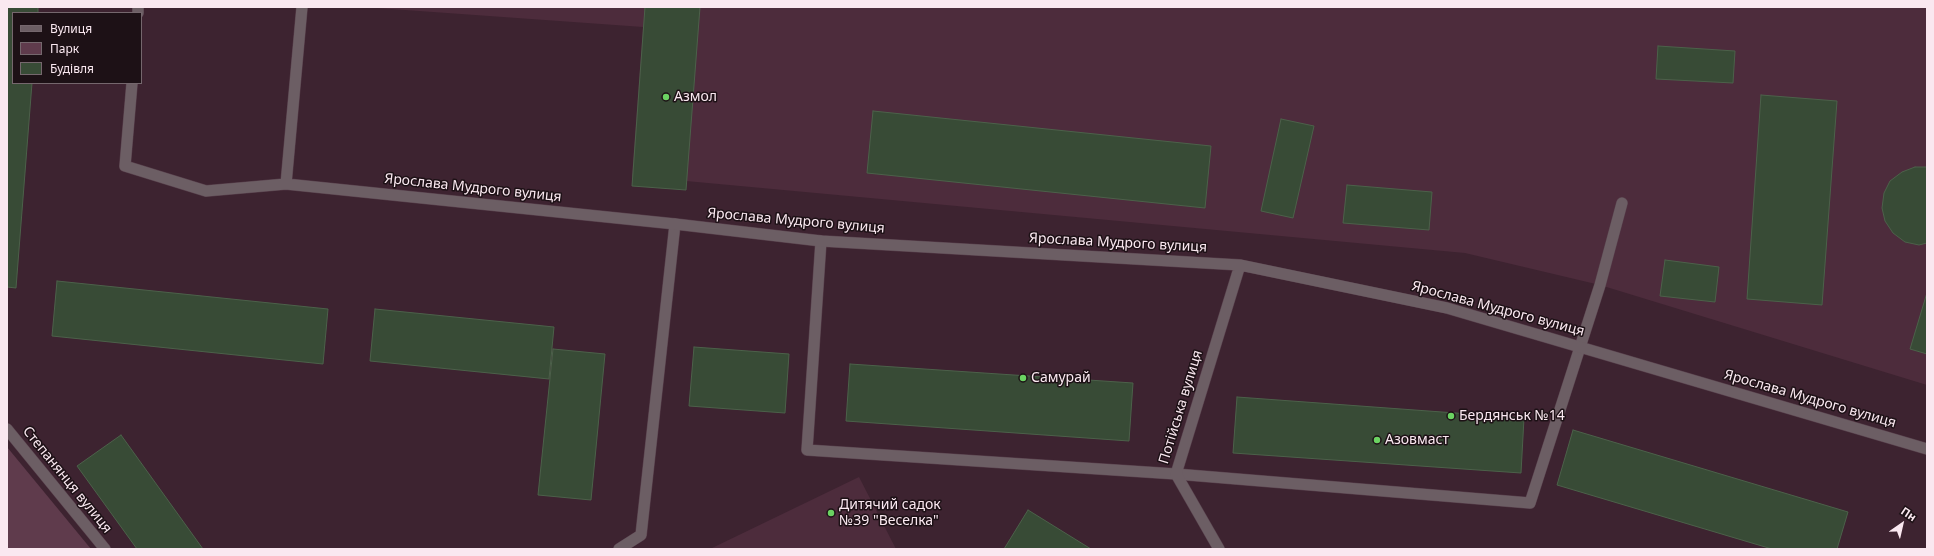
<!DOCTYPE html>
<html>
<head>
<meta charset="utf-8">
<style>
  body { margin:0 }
  #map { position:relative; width:1934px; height:556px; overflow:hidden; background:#3d2330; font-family:"Noto Sans",sans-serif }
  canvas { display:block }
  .frame { position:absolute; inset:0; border:8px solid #fae8f0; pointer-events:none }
  .legend { position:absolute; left:12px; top:12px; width:130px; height:72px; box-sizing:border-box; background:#1d1116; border:1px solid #75676d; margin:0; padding:5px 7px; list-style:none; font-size:12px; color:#fae8f0 }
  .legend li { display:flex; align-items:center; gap:8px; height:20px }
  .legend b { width:20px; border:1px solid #75676d }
  .north { position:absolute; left:1882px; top:504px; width:40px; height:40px; -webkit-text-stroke:3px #1d1116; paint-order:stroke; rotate:34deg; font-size:11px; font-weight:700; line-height:16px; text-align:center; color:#fae8f0 }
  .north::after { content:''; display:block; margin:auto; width:14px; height:18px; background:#fae8f0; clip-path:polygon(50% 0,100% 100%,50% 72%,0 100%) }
</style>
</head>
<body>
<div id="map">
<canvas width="1934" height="556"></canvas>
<div class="frame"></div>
<ul class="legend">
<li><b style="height:5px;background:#6c5e64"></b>Вулиця</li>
<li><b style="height:11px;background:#5f3b4c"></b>Парк</li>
<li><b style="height:11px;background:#384b36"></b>Будівля</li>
</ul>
<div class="north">Пн</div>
</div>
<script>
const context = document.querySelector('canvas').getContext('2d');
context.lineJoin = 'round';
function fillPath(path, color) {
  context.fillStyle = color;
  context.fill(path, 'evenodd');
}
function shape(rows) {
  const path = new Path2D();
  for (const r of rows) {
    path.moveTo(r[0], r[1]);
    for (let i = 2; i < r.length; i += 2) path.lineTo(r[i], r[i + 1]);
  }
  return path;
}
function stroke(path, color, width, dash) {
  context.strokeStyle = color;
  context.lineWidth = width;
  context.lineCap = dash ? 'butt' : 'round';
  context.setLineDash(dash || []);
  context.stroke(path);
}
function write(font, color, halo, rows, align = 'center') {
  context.font = font + ' "Noto Sans",sans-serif';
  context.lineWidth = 3;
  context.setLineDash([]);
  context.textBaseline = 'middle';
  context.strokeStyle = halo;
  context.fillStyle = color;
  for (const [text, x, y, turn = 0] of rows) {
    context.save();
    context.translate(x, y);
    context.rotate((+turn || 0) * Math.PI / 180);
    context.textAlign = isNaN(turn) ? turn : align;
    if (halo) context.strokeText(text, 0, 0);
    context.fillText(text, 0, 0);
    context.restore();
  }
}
const built = shape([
  [363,7,1927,7,1927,385,1600,285,1465,253,632,176,643,27],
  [859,477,896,549,710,549]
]);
const green = shape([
  [7,447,91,549,7,549]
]);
const building = shape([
  [7,7,38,7,38,13,13,13,13,83,32,83,16,288,7,287,7,7],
  [645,7,700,7,686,190,632,186,645,7],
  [1658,46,1735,51,1733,83,1656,79,1658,46],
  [1761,95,1837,101,1822,305,1747,299,1761,95],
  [873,111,1211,146,1205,208,867,173,873,111],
  [1281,119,1314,126,1293,218,1261,211,1281,119],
  [1915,167,1927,167,1927,243,1919,245,1905,242,1893,233,1885,221,1882,208,1884,193,1890,181,1902,172,1915,167],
  [1347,185,1432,192,1429,230,1343,223,1347,185],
  [1665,260,1719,267,1715,302,1660,296,1665,260],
  [57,281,328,309,323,364,52,336,57,281],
  [1926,296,1927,297,1927,354,1910,349,1926,296],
  [375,309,554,327,549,379,370,361,375,309],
  [694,347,789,354,785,413,689,406,694,347],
  [553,349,605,354,591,500,538,495,553,349],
  [850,364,1133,383,1129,441,846,421,850,364],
  [1237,397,1524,418,1521,473,1233,453,1237,397],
  [1573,430,1848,512,1837,549,1772,549,1557,485,1573,430],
  [121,435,203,549,137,549,77,466,121,435],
  [1028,510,1091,549,1004,549,1028,510]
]);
const service = shape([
  [821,241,807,450,1176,474,1530,503,1600,285,1622,203],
  [619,549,641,535,675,224]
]);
const minor = shape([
  [138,13,138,7],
  [132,83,125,166,206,191,286,184,675,224,821,241,1240,265,1447,308,1927,449],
  [286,184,302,7],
  [7,429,105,549],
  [1219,549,1176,474,1240,265]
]);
const markers = [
  [666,97,4,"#6bd362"],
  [1023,378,4,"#6bd362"],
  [1451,416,4,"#6bd362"],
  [1377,440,4,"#6bd362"],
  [831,513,4,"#6bd362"]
];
const poiNames = [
  ["Азмол",674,97],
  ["Самурай",1031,378],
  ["Бердянськ №14",1459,416],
  ["Азовмаст",1385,440],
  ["Дитячий садок",839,505],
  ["№39 \"Веселка\"",839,521]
];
const streetNames = [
  ["Ярослава Мудрого вулиця",473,188,6],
  ["Ярослава Мудрого вулиця",796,221,5],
  ["Ярослава Мудрого вулиця",1118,243,3],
  ["Ярослава Мудрого вулиця",1498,309,15],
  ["Ярослава Мудрого вулиця",1810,399,16],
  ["Потійська вулиця",1181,407,-73],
  ["Степанянця вулиця",67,480,51]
];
fillPath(built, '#4d2c3c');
fillPath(green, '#5f3b4c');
fillPath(building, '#384b36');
stroke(building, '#4c614a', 1);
stroke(service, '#573f4b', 12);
stroke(minor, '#573f4b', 12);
stroke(service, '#6c5e64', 11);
stroke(minor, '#6c5e64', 11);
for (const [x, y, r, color] of markers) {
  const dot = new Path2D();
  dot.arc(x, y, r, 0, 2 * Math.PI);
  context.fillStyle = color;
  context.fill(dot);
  stroke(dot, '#1d1116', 1.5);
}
write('14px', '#fae8f0', '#1d1116', poiNames, 'left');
write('14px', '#fae8f0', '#1d1116', streetNames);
</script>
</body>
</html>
